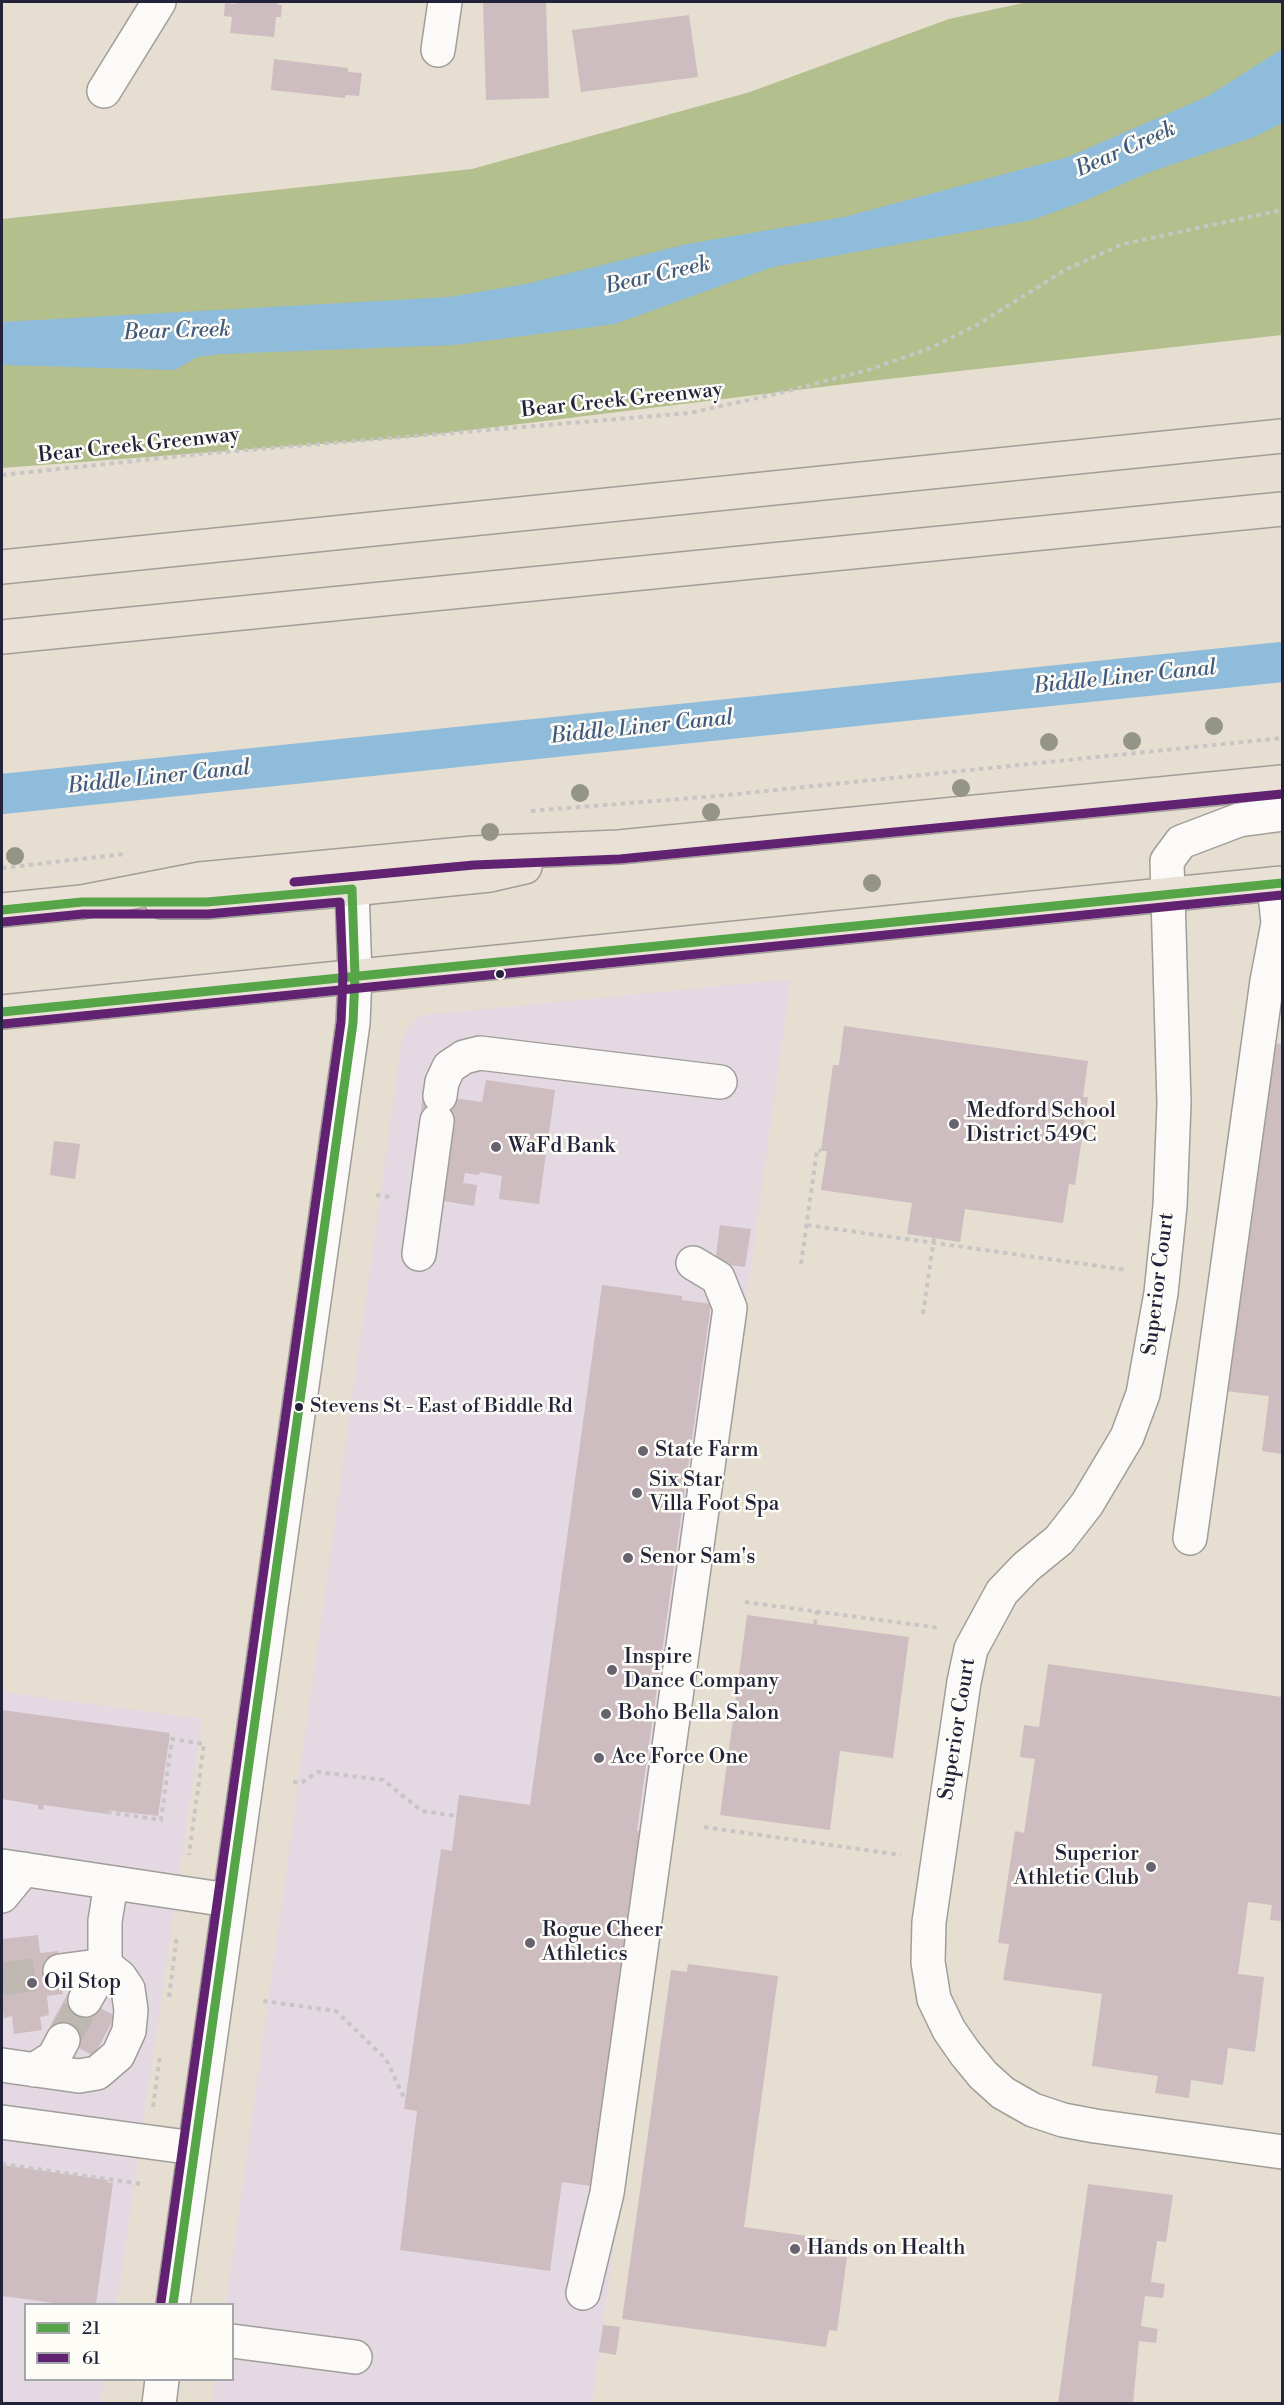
<!DOCTYPE html>
<html>
<head>
<meta charset="utf-8">
<style>
  body { margin:0 }
  #map { position:relative; width:1284px; height:2405px; overflow:hidden; background:#e6ded0; font-family:"Libre Bodoni",serif }
  canvas { display:block }
  .frame { position:absolute; inset:0; border:3px solid #22223b; pointer-events:none }
  .legend { position:absolute; left:24px; top:2303px; width:210px; height:78px; box-sizing:border-box; background:#fdfcf7; border:2px solid #a5a5ac; margin:0; padding:8px 10px; list-style:none; font-size:18px; color:#22223b }
  .legend li { display:flex; align-items:center; gap:12px; height:30px }
  .legend b { width:30px; border:2px solid #a5a5ac }
</style>
</head>
<body>
<div id="map">
<canvas width="1284" height="2405"></canvas>
<div class="frame"></div>
<ul class="legend">
<li><b style="height:8px;background:#56a548"></b>21</li>
<li><b style="height:8px;background:#602271"></b>61</li>
</ul>
</div>
<script>
const context = document.querySelector('canvas').getContext('2d');
context.lineJoin = 'round';
function fillPath(path, color) {
  context.fillStyle = color;
  context.fill(path, 'evenodd');
}
function shape(rows) {
  const path = new Path2D();
  for (const r of rows) {
    path.moveTo(r[0], r[1]);
    for (let i = 2; i < r.length; i += 2) path.lineTo(r[i], r[i + 1]);
  }
  return path;
}
function stroke(path, color, width, dash) {
  context.strokeStyle = color;
  context.lineWidth = width;
  context.lineCap = dash ? 'butt' : 'round';
  context.setLineDash(dash || []);
  context.stroke(path);
}
function write(font, color, halo, rows, align = 'center') {
  context.font = font + ' "Libre Bodoni",serif';
  context.lineWidth = 5;
  context.setLineDash([]);
  context.textBaseline = 'middle';
  context.strokeStyle = halo;
  context.fillStyle = color;
  for (const [text, x, y, turn = 0] of rows) {
    context.save();
    context.translate(x, y);
    context.rotate((+turn || 0) * Math.PI / 180);
    context.textAlign = isNaN(turn) ? turn : align;
    if (halo) context.strokeText(text, 0, 0);
    context.fillText(text, 0, 0);
    context.restore();
  }
}
const built = shape([
  [791,979,592,2403,212,2404,215,2380,232,2380,232,2304,226,2304,402,1039,415,1019,424,1015],
  [2,1692,202,1719,117,2304,26,2304,26,2380,105,2380,100,2403,2,2404]
]);
const forest = shape([
  [1028,2,1282,2,1282,335,870,381,414,437,2,468,2,219,472,169,750,92,949,19]
]);
const water = shape([
  [1282,49,1282,123,1254,137,1150,172,1082,202,1032,220,773,267,615,324,454,345,221,354,197,357,175,370,2,365,2,322,449,297,526,284,687,244,844,217,1068,157,1208,96]
]);
const canal = shape([
  [2,794,1282,662]
]);
const building = shape([
  [236,2,278,2,278,5,282,5,281,17,276,17,274,37,230,33,232,17,224,16,225,3,236,4],
  [483,2,546,2,549,98,486,100],
  [689,15,698,77,581,92,572,30],
  [274,59,348,68,348,72,362,73,359,96,346,95,345,98,271,90],
  [844,1026,1088,1061,1083,1097,1088,1097,1075,1185,1069,1184,1063,1223,965,1209,960,1242,907,1234,912,1203,821,1190,827,1151,821,1151,833,1065,839,1065],
  [1273,1043,1282,1044,1282,1454,1262,1451,1269,1396,1225,1391],
  [486,1080,555,1090,539,1204,499,1199,502,1176,480,1172,479,1175,465,1173,463,1183,477,1185,474,1206,437,1200,448,1122,420,1118,423,1094,482,1102],
  [54,1141,80,1144,75,1179,50,1175],
  [720,1225,751,1229,745,1267,715,1263],
  [602,1285,682,1296,682,1300,711,1304,643,1787,637,1831,647,1833,598,2187,562,2182,550,2271,400,2250,417,2111,404,2109,441,1849,452,1851,459,1795,530,1805],
  [747,1615,909,1637,893,1758,840,1751,830,1830,720,1815],
  [1048,1664,1282,1697,1282,1921,1270,1920,1272,1905,1248,1902,1238,1974,1264,1977,1255,2052,1228,2048,1223,2085,1191,2080,1189,2098,1155,2093,1158,2076,1092,2066,1102,1994,1003,1980,1009,1944,998,1943,1015,1831,1024,1833,1035,1759,1020,1757,1024,1725,1039,1727],
  [2,1710,170,1733,158,1816,107,1810,107,1814,44,1805,43,1810,38,1809,38,1805,2,1799],
  [38,1935,40,1953,58,1951,63,1994,47,1996,49,2015,40,2017,42,2030,14,2034,12,2016,4,2018,2,2004,2,1939],
  [688,1964,778,1976,744,2227,849,2242,837,2331,829,2330,826,2347,622,2319,671,1970,687,1972],
  [69,1991,115,2016,94,2056,47,2032],
  [2,2165,108,2180,107,2182,113,2183,96,2304,62,2304,2,2296],
  [1088,2184,1173,2195,1166,2242,1157,2241,1151,2282,1165,2284,1163,2298,1145,2296,1141,2326,1158,2329,1156,2343,1139,2341,1133,2404,1058,2404],
  [603,2325,620,2327,616,2355,599,2352]
]);
const minorTunnel = shape([
  [2,1979,60,1971],
  [63,2040,85,2000]
]);
const path = shape([
  [2,475,200,454,690,413,780,393,871,369,928,349,977,325,1065,270,1123,244,1282,210],
  [531,811,717,796,1282,738],
  [2,868,124,854],
  [376,1195,390,1197],
  [807,1225,1127,1270],
  [801,1264,817,1150,821,1151],
  [923,1314,934,1238],
  [745,1602,940,1628],
  [815,1624,817,1611],
  [293,1782,301,1783,318,1772,383,1780,422,1811,457,1816],
  [107,1812,161,1820,172,1739,204,1744,189,1855],
  [704,1827,901,1855],
  [169,1997,177,1935],
  [263,2001,336,2011,386,2059,405,2100],
  [153,2107,160,2055],
  [2,2164,142,2184]
]);
const minor = shape([
  [438,50,445,2],
  [104,91,159,2],
  [1282,814,1239,820,1181,842,1167,861,1174,1103,1170,1206,1161,1293,1143,1394,1127,1437,1087,1504,1059,1540,1026,1567,1002,1592,971,1649,964,1682,929,1922,928,1962,934,1999,949,2030,965,2053,983,2075,1003,2093,1033,2110,1063,2120,1095,2126,1282,2152],
  [440,1096,442,1082,449,1067,464,1057,480,1053,720,1082],
  [419,1254,437,1121],
  [1190,1538,1267,981,1278,923,1274,884],
  [2,1866,228,1900],
  [2,1896,24,1869],
  [60,1971,105,1965],
  [85,2000,105,1965],
  [2,2065,79,2076,97,2073,118,2055,129,2031,131,2010,128,1989,120,1977,105,1965,105,1921,111,1884],
  [34,2070,54,2057,63,2040],
  [2,2122,194,2148],
  [583,2293,607,2193,730,1308,718,1278,693,1263],
  [173,2304,353,1023,355,976,352,889],
  [232,2341,355,2357],
  [159,2404,162,2380]
]);
const major = shape([
  [162,902,207,902,352,889,490,875,525,867],
  [2,910,82,902,200,879,473,853,619,847,1282,782],
  [2,1012,1282,883]
]);
const highway = shape([
  [2,567,1282,436],
  [2,637,1282,509]
]);
const bus1 = shape([
  [2,910,82,902,207,902,352,889],
  [2,1012,1282,883],
  [173,2304,353,1023,355,976,352,889]
]);
const bus2 = shape([
  [294,882,474,865,620,859,1282,794],
  [3,922,83,914,208,914,340,902,343,976,341,1022,161,2302],
  [3,1024,1282,895]
]);
const trees = [
  [1214,726],
  [1132,741],
  [1049,742],
  [961,788],
  [580,793],
  [711,812],
  [490,832],
  [15,856],
  [872,883]
];
const markers = [
  [500,974,5,"#22223b"],
  [954,1124,6,"#67646f"],
  [496,1147,6,"#67646f"],
  [299,1407,5,"#22223b"],
  [643,1451,6,"#67646f"],
  [637,1493,6,"#67646f"],
  [628,1558,6,"#67646f"],
  [612,1670,6,"#67646f"],
  [606,1714,6,"#67646f"],
  [599,1758,6,"#67646f"],
  [1151,1867,6,"#67646f"],
  [530,1943,6,"#67646f"],
  [32,1983,6,"#67646f"],
  [795,2249,6,"#67646f"]
];
const busNames = [
  ["Stevens St - East of Biddle Rd",310,1407]
];
const streetNames = [
  ["Bear Creek Greenway",622,401,-6],
  ["Bear Creek Greenway",139,446,-6],
  ["Superior Court",1159,1284,-83],
  ["Superior Court",958,1729,-81]
];
const poiNames = [
  ["Medford School",966,1112],
  ["District 549C",966,1136],
  ["WaFd Bank",508,1147],
  ["State Farm",655,1451],
  ["Six Star",649,1481],
  ["Villa Foot Spa",649,1505],
  ["Senor Sam's",640,1558],
  ["Inspire",624,1658],
  ["Dance Company",624,1682],
  ["Boho Bella Salon",618,1714],
  ["Ace Force One",611,1758],
  ["Superior",1139,1855,"right"],
  ["Athletic Club",1139,1879,"right"],
  ["Rogue Cheer",542,1931],
  ["Athletics",542,1955],
  ["Oil Stop",44,1983],
  ["Hands on Health",807,2249]
];
const waterNames = [
  ["Bear Creek",1126,150,-24],
  ["Bear Creek",658,276,-13],
  ["Bear Creek",177,332,-2],
  ["Biddle Liner Canal",1125,678,-6],
  ["Biddle Liner Canal",642,728,-6],
  ["Biddle Liner Canal",159,778,-6]
];
fillPath(built, '#e4d8e3');
fillPath(forest, '#b3bf8d');
fillPath(water, '#8fbcda');
stroke(canal, '#8fbcda', 40);
fillPath(building, '#cebdc0');
stroke(minorTunnel, '#bfb8b2', 33, [33, 16]);
stroke(minor, '#a19d98', 36);
stroke(major, '#a19d98', 36);
stroke(highway, '#a19d98', 36);
stroke(path, '#c8c6c5', 4, [4.5, 4.5]);
stroke(minor, '#fbfaf8', 33);
stroke(major, '#e9e1d5', 33);
stroke(highway, '#e9e1d5', 33);
stroke(bus1, '#56a548', 9);
stroke(bus2, '#602271', 9);
context.fillStyle = '#959585';
for (const [x, y] of trees) {
  context.beginPath();
  context.arc(x, y, 9, 0, 2 * Math.PI);
  context.fill();
}
for (const [x, y, r, color] of markers) {
  const dot = new Path2D();
  dot.arc(x, y, r, 0, 2 * Math.PI);
  context.fillStyle = color;
  context.fill(dot);
  stroke(dot, '#fdfcf7', 2);
}
write('20px', '#22223b', '#fdfcf7', busNames, 'left');
write('21px', '#22223b', '#fdfcf7', streetNames);
write('21px', '#22223b', '#fdfcf7', poiNames, 'left');
write('italic 22px', '#3f5a7d', '#fdfcf7', waterNames);
</script>
</body>
</html>
